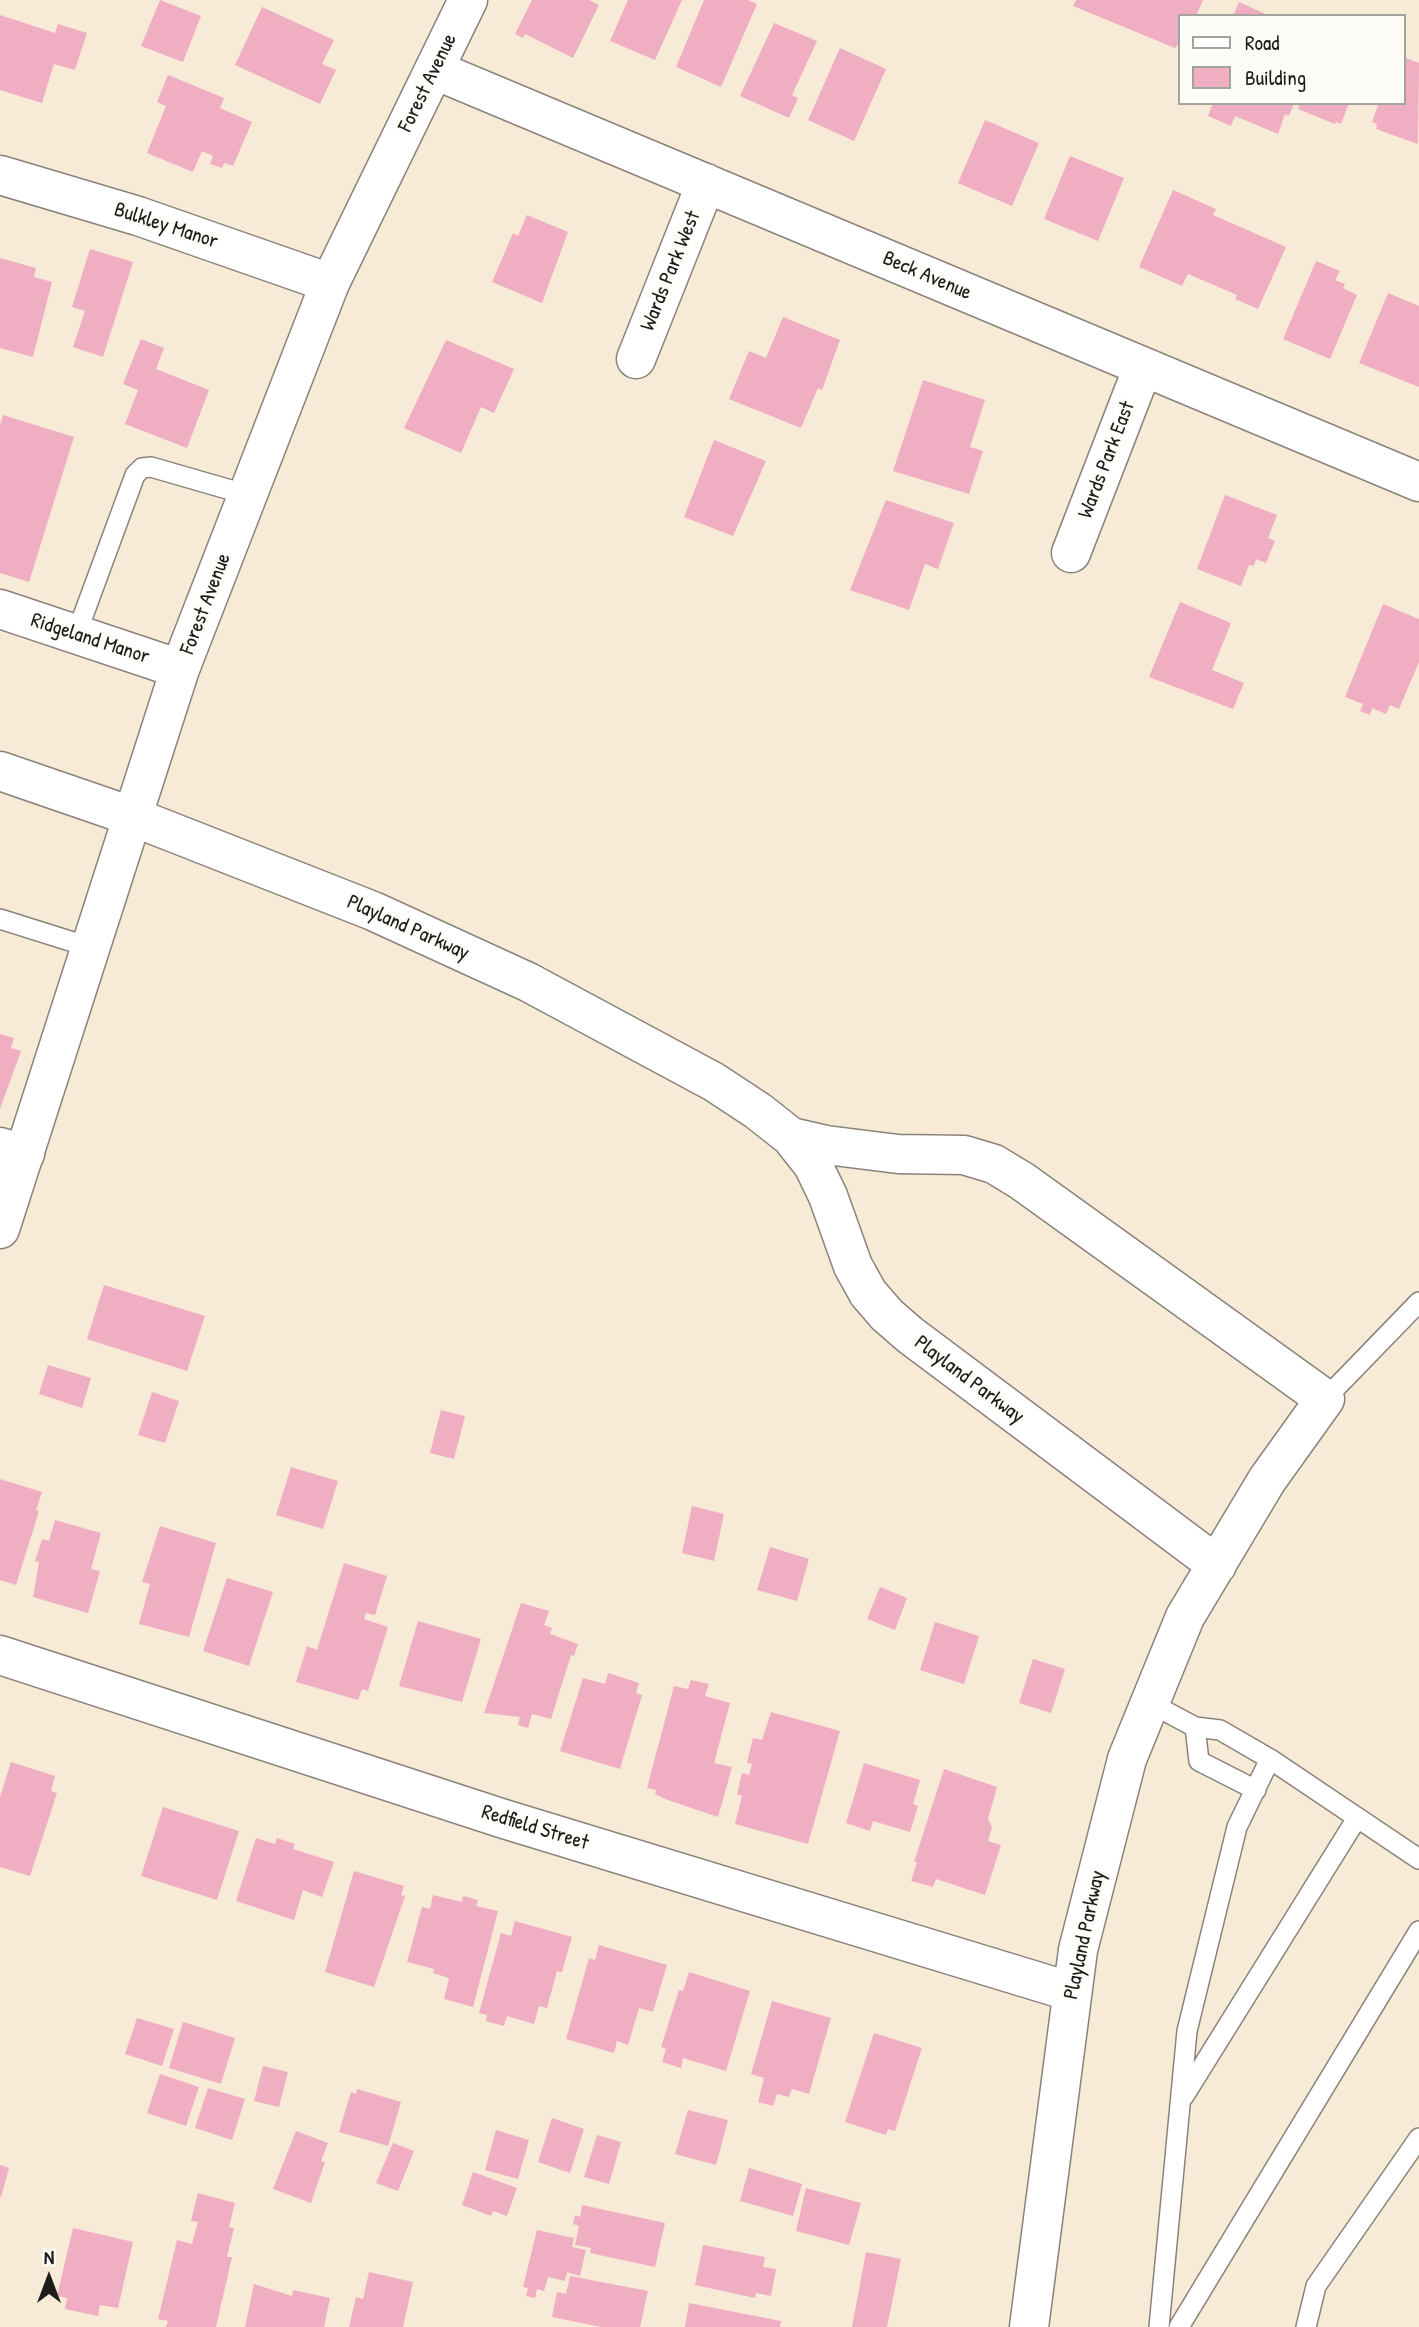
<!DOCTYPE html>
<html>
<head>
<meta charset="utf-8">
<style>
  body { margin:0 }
  #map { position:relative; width:1419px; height:2327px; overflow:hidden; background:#f7ead7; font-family:"Patrick Hand",sans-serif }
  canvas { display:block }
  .legend { position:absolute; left:1178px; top:14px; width:228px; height:91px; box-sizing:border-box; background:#fdfcf7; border:2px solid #a3a29f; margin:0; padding:9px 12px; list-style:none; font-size:21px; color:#1c1c1c }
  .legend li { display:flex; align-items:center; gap:14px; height:35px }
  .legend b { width:35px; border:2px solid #a3a29f }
  .north { position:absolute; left:14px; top:2243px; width:70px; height:70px; -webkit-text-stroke:5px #fdfcf7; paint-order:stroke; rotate:0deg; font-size:19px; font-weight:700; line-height:28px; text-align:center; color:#1c1c1c }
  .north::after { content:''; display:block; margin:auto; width:24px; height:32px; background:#1c1c1c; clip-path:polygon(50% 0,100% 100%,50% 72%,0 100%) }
</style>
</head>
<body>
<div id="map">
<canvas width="1419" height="2327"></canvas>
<ul class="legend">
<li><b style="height:9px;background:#fff"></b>Road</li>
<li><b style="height:19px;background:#f0aec2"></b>Building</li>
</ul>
<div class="north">N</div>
</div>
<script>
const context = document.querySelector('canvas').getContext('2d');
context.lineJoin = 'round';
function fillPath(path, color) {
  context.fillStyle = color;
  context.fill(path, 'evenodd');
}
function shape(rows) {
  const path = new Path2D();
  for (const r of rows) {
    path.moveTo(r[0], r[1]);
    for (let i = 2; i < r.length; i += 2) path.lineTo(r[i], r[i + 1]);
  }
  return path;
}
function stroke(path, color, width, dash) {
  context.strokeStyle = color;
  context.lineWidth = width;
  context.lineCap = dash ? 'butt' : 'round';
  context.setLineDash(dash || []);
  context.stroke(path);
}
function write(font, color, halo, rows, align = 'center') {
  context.font = font + ' "Patrick Hand",sans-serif';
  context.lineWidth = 5;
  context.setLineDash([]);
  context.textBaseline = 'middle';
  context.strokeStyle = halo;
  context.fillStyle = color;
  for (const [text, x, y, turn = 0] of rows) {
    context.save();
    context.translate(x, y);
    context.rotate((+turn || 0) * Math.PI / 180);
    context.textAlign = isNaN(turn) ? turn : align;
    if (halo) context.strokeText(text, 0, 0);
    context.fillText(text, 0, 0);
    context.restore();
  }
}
const building = shape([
  [160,0,201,16,183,62,141,46],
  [532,0,589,0,599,5,573,58,525,34,523,38,515,34],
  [628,0,682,0,655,60,610,41],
  [704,0,748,0,757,4,721,87,676,67],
  [1076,0,1203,0,1196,16,1179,16,1179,44,1175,48,1073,6],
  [1239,2,1270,16,1233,16],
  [262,7,334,40,322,64,336,70,320,104,235,65],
  [0,15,55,33,58,24,87,33,75,70,54,64,42,103,0,90],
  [774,23,817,41,792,95,798,98,789,118,740,96],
  [840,48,886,69,854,141,808,120],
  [1403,57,1419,63,1418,144,1376,129,1377,124,1372,122,1379,103,1403,103],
  [168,75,224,98,220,108,252,122,233,166,224,163,222,168,210,164,213,156,202,151,193,172,147,153,166,106,157,102],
  [1213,103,1294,103,1289,116,1285,114,1278,134,1235,116,1231,126,1208,116],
  [1300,103,1349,103,1341,124,1336,122,1335,124,1298,109],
  [985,120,1039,143,1012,206,958,183],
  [1070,156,1124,178,1098,241,1044,219],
  [1173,190,1216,209,1213,215,1286,247,1258,309,1235,299,1237,295,1188,274,1182,286,1139,267],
  [527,215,568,232,542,303,492,282,513,233,518,236],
  [90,249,133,262,103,357,73,347,85,311,72,307],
  [0,258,36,268,34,277,52,282,33,357,0,348],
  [1316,261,1340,271,1335,280,1345,284,1343,288,1357,295,1330,359,1283,339],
  [1388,293,1419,306,1419,387,1359,363],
  [783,317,840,340,822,390,818,388,801,428,729,399,749,351,766,358],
  [141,339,164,348,156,369,209,390,187,448,125,424,138,390,123,384],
  [446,340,514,369,494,413,481,407,461,453,404,428],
  [923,380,985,400,970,447,983,451,969,494,893,471],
  [3,415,74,437,29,582,0,573,0,425],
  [714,440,766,461,733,536,684,517],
  [1225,495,1277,515,1268,538,1275,541,1266,563,1256,559,1254,566,1249,565,1241,586,1197,569],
  [886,500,954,523,938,569,925,564,909,610,850,590],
  [1180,602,1231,623,1212,670,1244,683,1233,709,1149,677],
  [1383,604,1419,619,1419,662,1399,709,1390,705,1386,714,1372,708,1370,715,1360,711,1363,704,1345,697],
  [0,1034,14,1038,11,1048,21,1051,0,1109],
  [104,1285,205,1316,187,1371,87,1339],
  [48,1365,91,1378,82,1408,39,1394],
  [152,1392,179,1401,165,1443,138,1435],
  [441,1410,465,1416,454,1459,430,1453],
  [291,1467,338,1481,323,1529,276,1515],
  [0,1479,42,1492,36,1510,39,1511,16,1585,0,1580],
  [692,1506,724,1514,714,1561,682,1553],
  [55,1520,101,1533,91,1569,100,1571,88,1613,33,1597,39,1562,35,1561,42,1539,49,1541],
  [160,1526,216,1543,189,1637,139,1624,150,1584,142,1582],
  [770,1547,809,1559,797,1601,757,1590],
  [344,1563,387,1576,375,1615,366,1613,364,1619,388,1627,368,1691,362,1689,358,1700,296,1682,307,1646,317,1650],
  [227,1578,273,1592,249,1666,203,1651],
  [880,1587,907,1598,895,1630,867,1619],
  [521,1603,549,1611,544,1625,552,1628,550,1634,578,1644,574,1656,571,1655,551,1719,532,1714,528,1728,518,1725,520,1717,484,1713],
  [418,1621,481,1639,462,1702,399,1686],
  [935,1622,979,1636,964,1684,920,1670],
  [1033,1659,1065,1669,1051,1713,1019,1703],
  [608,1673,639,1683,636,1693,642,1695,620,1769,560,1751,583,1678,605,1684],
  [691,1680,709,1684,705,1696,730,1703,714,1763,732,1767,718,1817,665,1799,655,1794,656,1790,647,1788,674,1686,688,1689],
  [771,1712,840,1731,808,1844,735,1824,742,1796,737,1794,742,1773,749,1775,752,1764,747,1763,753,1738,762,1740],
  [11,1762,55,1776,51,1791,57,1793,30,1876,0,1867,0,1797],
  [864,1763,920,1780,913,1804,918,1806,910,1832,873,1821,870,1831,846,1823],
  [944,1769,997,1787,988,1819,992,1827,988,1841,1001,1845,985,1895,936,1879,933,1887,911,1881,917,1862,914,1862],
  [163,1807,239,1831,217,1900,141,1876],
  [256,1838,275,1844,277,1838,295,1844,293,1849,334,1862,322,1897,303,1890,294,1920,236,1901],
  [354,1871,404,1886,401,1895,405,1896,374,1987,325,1972],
  [433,1895,462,1902,463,1896,478,1900,476,1906,498,1911,473,2007,444,1999,449,1978,433,1973,434,1969,407,1962,422,1907,430,1909],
  [515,1921,572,1937,562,1972,557,1971,547,2008,539,2006,534,2024,507,2016,504,2026,486,2021,487,2015,479,2013,501,1933,511,1936],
  [599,1945,667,1965,653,2012,639,2008,628,2045,617,2041,614,2053,566,2039,589,1958,595,1960],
  [689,1972,750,1991,726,2071,683,2058,681,2068,662,2062,666,2049,661,2047,679,1990,683,1991],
  [772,2001,831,2018,809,2094,792,2089,789,2097,777,2094,773,2106,758,2102,764,2078,751,2074],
  [137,2018,174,2029,162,2066,125,2054],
  [183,2022,235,2038,221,2084,169,2068],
  [874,2033,922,2048,895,2131,888,2129,886,2135,845,2122],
  [263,2066,288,2072,279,2107,254,2101],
  [160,2074,199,2087,186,2126,147,2113],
  [208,2088,245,2099,232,2140,195,2128],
  [357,2089,401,2102,388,2146,339,2132,351,2092,356,2094],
  [688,2110,728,2120,716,2165,675,2154],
  [552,2118,584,2129,570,2173,538,2162],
  [496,2130,529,2140,518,2179,485,2170],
  [296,2131,328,2143,321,2161,325,2162,311,2203,273,2189],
  [597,2135,621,2142,609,2184,584,2177],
  [393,2143,414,2151,398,2191,376,2183],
  [0,2165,9,2168,1,2197,0,2197],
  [749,2168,802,2184,793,2216,740,2201],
  [473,2172,517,2188,507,2216,493,2211,491,2216,462,2205],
  [806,2188,861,2203,849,2245,796,2231],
  [198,2193,235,2203,229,2227,234,2228,227,2257,232,2257,216,2327,166,2327,168,2321,158,2319,177,2240,192,2244,198,2222,191,2221],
  [582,2205,665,2223,655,2267,590,2253,591,2248,575,2245,579,2226,573,2224,575,2215,580,2217],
  [73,2228,133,2242,118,2308,100,2305,98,2316,65,2309,67,2298,57,2296],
  [537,2230,574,2238,572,2247,586,2250,580,2276,567,2272,565,2281,548,2277,544,2291,537,2289,535,2298,526,2296,528,2288,523,2287],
  [703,2245,765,2257,763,2267,776,2269,771,2296,756,2293,755,2298,695,2285],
  [866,2252,901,2259,887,2327,852,2327],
  [369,2272,413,2282,403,2327,349,2327,356,2297,363,2299],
  [570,2276,648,2291,640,2327,601,2327,552,2317,557,2292,566,2294],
  [254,2284,292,2296,293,2290,330,2298,324,2327,245,2327],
  [689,2303,781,2321,780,2327,685,2327]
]);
const service = shape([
  [76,635,135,475,142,468,151,467,248,495],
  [0,919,89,947],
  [1325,1399,1419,1302],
  [1150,1703,1195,1727,1220,1730,1270,1759,1419,1859],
  [1195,1727,1199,1761,1256,1790],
  [1184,2096,1357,1818],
  [1159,2327,1187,2031,1237,1827,1270,1759],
  [1179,2327,1419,1931],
  [1306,2327,1316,2286,1419,2138]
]);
const minor = shape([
  [435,70,1419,482],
  [0,175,138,216,330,283],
  [636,359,706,183],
  [1071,553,1143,367],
  [0,609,180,669],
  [131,816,373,911,528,982,714,1082,758,1111,791,1137,813,1165,828,1196,853,1266,868,1293,887,1315,910,1335,1217,1565],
  [791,1137,826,1145,898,1154,964,1155,994,1164,1022,1181,1325,1399,1267,1480,1185,1617,1127,1759,1078,1950,1029,2327],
  [0,1147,25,1154],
  [0,1655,504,1819,1072,1992]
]);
const tertiary = shape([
  [0,1229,180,669,330,283,468,0]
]);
const secondary = shape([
  [0,771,131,816]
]);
const streetNames = [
  ["Forest Avenue",428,83,-64],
  ["Bulkley Manor",166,226,18],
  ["Wards Park West",671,271,-68],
  ["Beck Avenue",927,276,23],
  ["Wards Park East",1107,460,-69],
  ["Forest Avenue",206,604,-69],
  ["Ridgeland Manor",90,639,18],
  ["Playland Parkway",408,928,24],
  ["Playland Parkway",969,1380,37],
  ["Redfield Street",535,1828,17],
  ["Playland Parkway",1085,1935,-78]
];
fillPath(building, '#f0aec2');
stroke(service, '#8a837a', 22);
stroke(minor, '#8a837a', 41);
stroke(tertiary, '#8a837a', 41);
stroke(secondary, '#8a837a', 41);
stroke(service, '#fff', 19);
stroke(minor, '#fff', 38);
stroke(tertiary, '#fff', 38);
stroke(secondary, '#fff', 38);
write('21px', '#1c1c1c', '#fdfcf7', streetNames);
</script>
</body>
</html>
